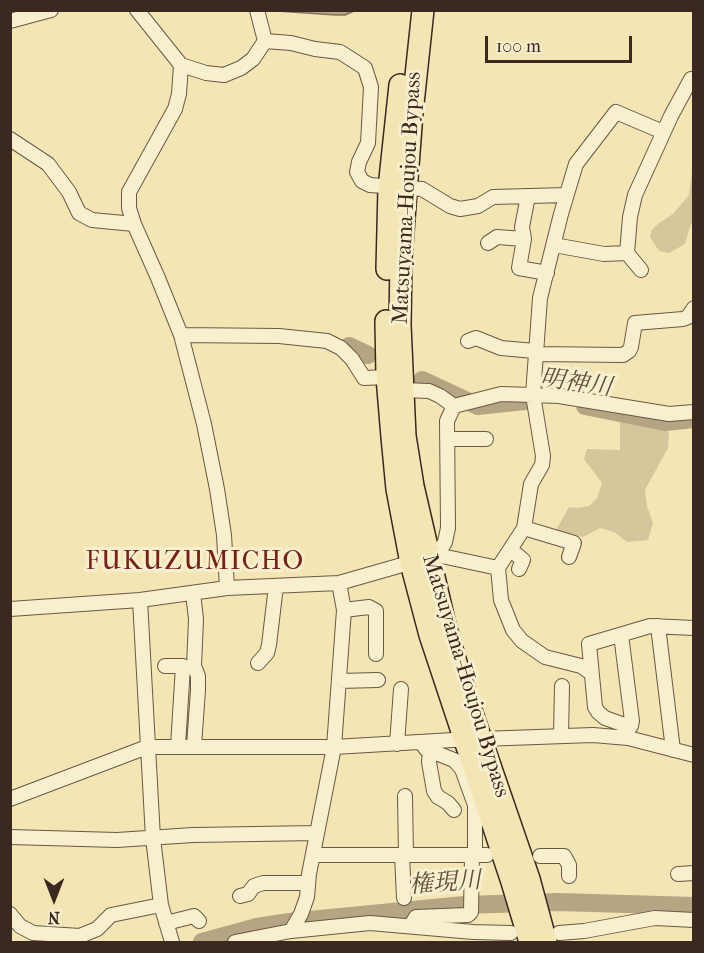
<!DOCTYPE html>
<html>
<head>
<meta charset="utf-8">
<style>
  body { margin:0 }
  #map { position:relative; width:704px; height:953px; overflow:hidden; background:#f4e6b4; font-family:"IM FELL French Canon",serif }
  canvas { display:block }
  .frame { position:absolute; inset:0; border:12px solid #3b2820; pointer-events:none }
  .north { position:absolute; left:24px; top:869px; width:60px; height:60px; -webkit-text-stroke:4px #f8efce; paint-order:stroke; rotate:180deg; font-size:16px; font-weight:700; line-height:24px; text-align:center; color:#3b2820 }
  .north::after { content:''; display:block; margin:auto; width:21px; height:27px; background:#3b2820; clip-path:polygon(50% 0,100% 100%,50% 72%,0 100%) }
  .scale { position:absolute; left:485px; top:36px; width:147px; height:27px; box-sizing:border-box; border:3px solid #3b2820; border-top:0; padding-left:8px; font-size:18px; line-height:21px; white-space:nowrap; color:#3b2820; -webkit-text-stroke:4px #f8efce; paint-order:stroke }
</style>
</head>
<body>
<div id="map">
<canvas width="704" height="953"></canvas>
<div class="frame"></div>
<div class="north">N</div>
<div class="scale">100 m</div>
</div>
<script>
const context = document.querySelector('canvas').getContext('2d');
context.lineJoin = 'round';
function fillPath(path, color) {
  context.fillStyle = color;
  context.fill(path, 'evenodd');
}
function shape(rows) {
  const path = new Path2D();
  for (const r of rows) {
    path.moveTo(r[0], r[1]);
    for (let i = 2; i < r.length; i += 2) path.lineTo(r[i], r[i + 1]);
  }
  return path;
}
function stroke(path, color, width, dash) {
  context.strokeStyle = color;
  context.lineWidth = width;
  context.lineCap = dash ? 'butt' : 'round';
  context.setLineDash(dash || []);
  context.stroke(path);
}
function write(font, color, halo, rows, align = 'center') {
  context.font = font + ' "IM FELL French Canon","Noto Serif JP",serif';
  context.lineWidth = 6;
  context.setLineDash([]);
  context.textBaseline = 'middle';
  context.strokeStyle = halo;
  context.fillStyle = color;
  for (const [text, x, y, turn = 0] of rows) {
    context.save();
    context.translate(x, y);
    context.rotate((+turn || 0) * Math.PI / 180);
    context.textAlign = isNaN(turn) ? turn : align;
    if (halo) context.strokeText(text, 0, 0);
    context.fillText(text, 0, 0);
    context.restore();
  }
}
const green = shape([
  [693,164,693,222,690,226,685,244,669,253,659,251,650,237,651,231,659,223,673,214,689,195],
  [620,418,665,427,669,433,668,448,645,490,647,506,653,523,648,540,627,542,614,532,600,528,583,537,556,530,569,507,578,508,589,506,597,498,602,483,584,459,587,449,620,450]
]);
const water = shape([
  [277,11,276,11,354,11,345,15,335,15,277,11]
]);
const river = shape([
  [349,346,368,355],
  [422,380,478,406,534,400],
  [585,406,665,422,694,419],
  [202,942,257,927,289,922,464,905,559,902,694,906]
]);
const minor = shape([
  [137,10,181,65,206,73,224,75,241,68,253,59,265,41],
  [257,10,265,41],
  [10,21,51,10],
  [265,41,291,43,315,49,340,52,365,68,371,87,368,143,359,162,357,172,362,181,370,185,422,189,450,206,460,209,478,206,493,197,566,195],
  [181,65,179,94,175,109,129,192,129,208,134,224,158,278,181,335,204,424,217,489,224,535,227,588],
  [10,139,48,164,69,192,79,213,92,220,134,224],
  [528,196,522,227,524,239,519,268,547,273],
  [488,243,497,237,524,239],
  [554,245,604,254,627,253,641,270],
  [627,253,630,217,635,195,671,116,691,79],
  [181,335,279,336,327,341,341,348,352,359,364,378,387,377],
  [468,341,476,338,501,348,535,351],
  [535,354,623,355,629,351,631,347,635,323,683,319,688,317,694,308],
  [403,390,429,391,440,396,454,406],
  [447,439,486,439],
  [524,528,574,543,569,557],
  [511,550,523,560,519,569],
  [437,555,445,542,448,528,447,421,454,406,501,394,533,395,559,396,669,414,694,412],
  [498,568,501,600,513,630,522,641,545,657,581,666,591,673],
  [193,593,196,619,194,666,198,676,198,690,194,746],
  [140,600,153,838,161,905,172,942],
  [10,609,140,600,227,588,339,583,437,555,498,568,524,528,531,484,542,465,543,456,533,395,540,298,561,214,576,164,616,112,663,132],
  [344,610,369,607,376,611,376,654],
  [658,626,673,750],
  [621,635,632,721,631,726,628,729],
  [258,663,267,653,269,645,276,586],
  [165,666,183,666,178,746],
  [339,681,378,680],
  [561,736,562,686],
  [628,738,628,729,622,724,605,718,598,712,595,707,589,644,650,626,694,628],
  [421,742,426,749,454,760,462,769,475,805,475,856],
  [397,744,401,689],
  [430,750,429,762,434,791,438,797,448,803,454,810],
  [405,796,406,855],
  [10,799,147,747,334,747,453,740,593,735,628,738,694,755],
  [10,837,117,840,193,835,317,833],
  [313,855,487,855],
  [402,855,404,898],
  [540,856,564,856,569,865,569,876],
  [678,874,694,873],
  [240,896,248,894,254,886,263,883,308,883],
  [10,914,20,926,33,933,80,936,97,929,111,915,161,905],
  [166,923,194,916,199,921],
  [411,925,416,917,468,915,471,912,472,856],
  [291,931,301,914,307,897,309,874,334,747,344,610,339,583],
  [559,933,584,931,655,918,694,920],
  [235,942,291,931,370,923,473,932,511,933]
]);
const highway = shape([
  [423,10,412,113,401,258,400,325,405,436,413,486,446,629,466,696,529,879,546,942],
  [387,269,389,188,400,85],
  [386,321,387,377,392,437,397,489,411,563,430,635,512,882,530,942]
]);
const streetNames = [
  ["Matsuyama-Houjou Bypass",408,198,-87],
  ["Matsuyama-Houjou Bypass",465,676,73]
];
const waterNames = [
  ["明神川",576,384,8],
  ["権現川",445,884,-4]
];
const quarterNames = [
  ["FUKUZUMICHO",195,563]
];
fillPath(green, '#d5c69b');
fillPath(water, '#b5a582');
stroke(water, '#84735b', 1.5);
stroke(river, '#b5a582', 18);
stroke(minor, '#695845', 16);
stroke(highway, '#3b2820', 24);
stroke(minor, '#f8efce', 14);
stroke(highway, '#f4e6b4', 21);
write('22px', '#3b2820', '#f8efce', streetNames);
write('italic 24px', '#604e3d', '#f8efce', waterNames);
context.letterSpacing = '1.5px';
write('26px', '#7a1f14', '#f8efce', quarterNames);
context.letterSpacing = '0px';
</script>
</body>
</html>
